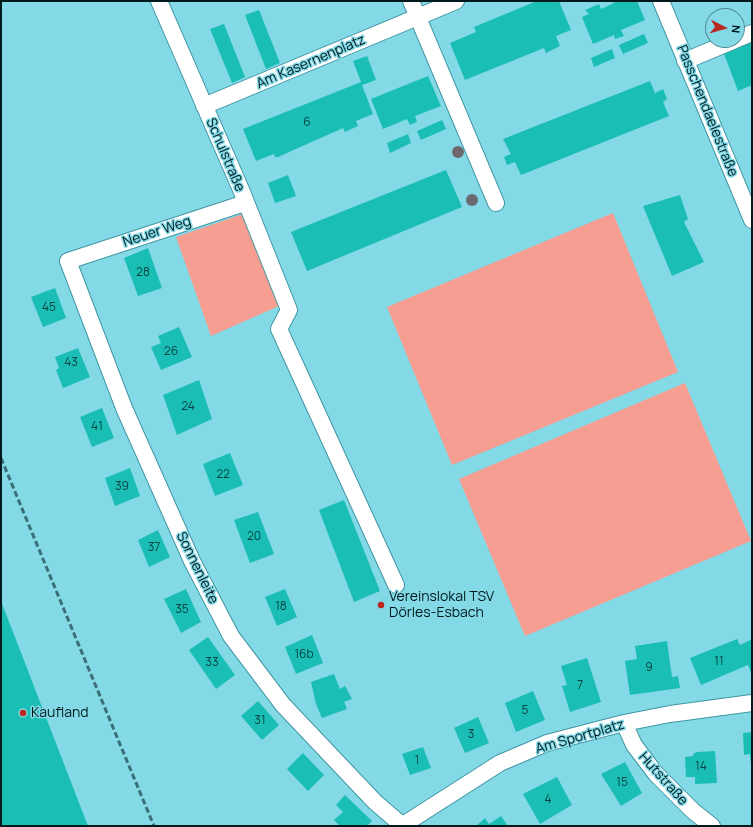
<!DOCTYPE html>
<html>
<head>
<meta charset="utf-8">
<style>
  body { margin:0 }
  #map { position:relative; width:753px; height:827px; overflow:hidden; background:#84d9e6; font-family:Manrope,sans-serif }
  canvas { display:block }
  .frame { position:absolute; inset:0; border:2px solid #00191d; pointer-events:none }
  .north { position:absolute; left:705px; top:8px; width:40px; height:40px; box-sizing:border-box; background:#84d9e6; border:1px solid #4f8c96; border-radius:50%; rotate:96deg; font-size:11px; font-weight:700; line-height:16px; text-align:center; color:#00191d }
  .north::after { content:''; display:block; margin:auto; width:14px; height:18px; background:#b92a23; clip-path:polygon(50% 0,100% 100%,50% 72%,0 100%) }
</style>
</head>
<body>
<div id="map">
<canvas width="753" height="827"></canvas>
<div class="frame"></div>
<div class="north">N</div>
</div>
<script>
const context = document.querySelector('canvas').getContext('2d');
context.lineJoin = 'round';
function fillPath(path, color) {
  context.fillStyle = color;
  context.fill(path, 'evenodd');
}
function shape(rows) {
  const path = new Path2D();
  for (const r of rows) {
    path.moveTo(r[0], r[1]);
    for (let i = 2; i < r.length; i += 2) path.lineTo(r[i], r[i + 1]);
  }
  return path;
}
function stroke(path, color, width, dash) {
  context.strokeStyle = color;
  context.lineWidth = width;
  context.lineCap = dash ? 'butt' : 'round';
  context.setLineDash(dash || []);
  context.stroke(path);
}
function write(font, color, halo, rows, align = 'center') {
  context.font = font + ' Manrope,sans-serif';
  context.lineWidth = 3;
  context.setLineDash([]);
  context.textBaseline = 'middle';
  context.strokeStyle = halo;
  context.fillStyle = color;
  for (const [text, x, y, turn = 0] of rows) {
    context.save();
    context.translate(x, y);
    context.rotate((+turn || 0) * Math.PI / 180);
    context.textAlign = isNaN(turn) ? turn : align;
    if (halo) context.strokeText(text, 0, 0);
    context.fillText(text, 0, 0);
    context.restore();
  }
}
const green = shape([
  [613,213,678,372,452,465,387,307],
  [243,214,279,306,211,336,176,237],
  [685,383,751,541,525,636,459,479]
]);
const building = shape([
  [537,1,559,1,571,30,556,36,560,46,546,53,544,48,465,80,450,43,476,32,474,27],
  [613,1,637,1,645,20,621,30,624,36,615,39,614,35,593,44,582,17,589,14,585,10,599,4,601,9,614,3],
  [259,10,280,63,266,69,245,15],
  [224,24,245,77,232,83,210,29],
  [644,34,648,43,623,54,619,45],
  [752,39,752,85,738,91,723,51],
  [612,49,615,58,594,67,591,58],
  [367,56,376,80,362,85,373,114,356,121,358,126,345,132,343,128,278,157,275,157,274,154,256,161,243,129,361,82,353,61],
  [428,76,441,106,415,116,417,122,410,125,407,119,383,129,371,99],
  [650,81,655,93,663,89,667,99,663,102,669,116,521,175,515,162,507,165,504,157,511,154,503,139],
  [442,120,446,129,421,140,417,131],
  [408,134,411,143,390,153,387,143],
  [446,170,462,207,307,271,291,232],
  [288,175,296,196,275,203,268,183],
  [680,195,688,219,684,222,704,262,672,276,643,206],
  [148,248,162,288,138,296,124,258],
  [55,288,66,318,43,327,31,297],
  [179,327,192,357,161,370,151,347,161,343,158,336],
  [78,348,90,377,63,388,56,370,59,368,55,357],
  [199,380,212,419,177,435,163,395],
  [102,408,114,438,92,447,80,417],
  [230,453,243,485,215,496,203,464],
  [130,468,140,496,115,506,105,478],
  [344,500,380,591,354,602,319,510],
  [258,512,274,554,250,563,234,520],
  [158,530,170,557,149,567,138,540],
  [186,589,201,622,181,633,164,599],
  [285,589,297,617,277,626,265,597],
  [1,601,88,826,1,826],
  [312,635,323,663,296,674,285,647],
  [208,637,235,675,216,689,189,650],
  [737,639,740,645,752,639,752,675,748,665,701,685,690,658],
  [667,641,672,677,678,676,680,688,630,695,625,661,637,659,635,646],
  [587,658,601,702,570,712,562,686,567,685,561,666],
  [334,674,340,689,345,686,352,699,344,702,347,709,322,718,316,704,311,682],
  [533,691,545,720,516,732,505,703],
  [258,701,279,725,262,740,241,716],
  [478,717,489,743,465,753,454,728],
  [752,732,752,765,751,765,750,754,744,755,743,733],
  [423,747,431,768,410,775,402,754],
  [715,751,717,783,695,784,695,777,686,777,685,757,693,756,694,753,698,752],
  [303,753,324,775,308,791,287,769],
  [625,762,642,793,621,806,601,774],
  [557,777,572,805,540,824,523,794],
  [345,795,372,821,367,826,340,826,334,820,343,812,336,805],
  [501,816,508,826,476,826,485,818,489,824]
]);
const minor = shape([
  [159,1,242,192,289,310,279,329,396,585],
  [411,1,496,203],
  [661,1,752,220],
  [737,39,752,33],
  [685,61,735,40],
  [204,106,456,1],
  [245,203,68,261,124,408,192,561,231,636,283,705,375,802,403,826],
  [624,723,634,745,656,774,693,811,712,826],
  [403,825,500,763,547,743,624,723,670,714,752,703]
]);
const rail = shape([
  [1,458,154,826]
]);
const trees = [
  [458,152],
  [472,200]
];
const markers = [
  [381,605,4,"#b92a23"],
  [23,713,4,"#b92a23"]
];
const numberNames = [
  ["6",307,123],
  ["28",143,273],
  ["45",49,308],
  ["26",171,352],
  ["43",71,363],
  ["24",188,407],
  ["41",97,427],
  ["22",223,475],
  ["39",122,487],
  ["20",254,537],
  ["37",154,548],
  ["18",281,607],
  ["35",182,610],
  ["16b",304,655],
  ["11",719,662],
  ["33",212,663],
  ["9",649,668],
  ["7",580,686],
  ["5",525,711],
  ["31",260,721],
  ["3",471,735],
  ["1",417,761],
  ["14",701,767],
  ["15",622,783],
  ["4",548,800]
];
const streetNames = [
  ["Am Kasernenplatz",311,62,-23],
  ["Passchendaelestraße",707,111,68],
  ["Schulstraße",225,155,67],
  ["Neuer Weg",157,232,-18],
  ["Sonnenleite",197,568,64],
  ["Am Sportplatz",580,737,-16],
  ["Hutstraße",663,779,48]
];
const poiNames = [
  ["Vereinslokal TSV",389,597],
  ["Dörles-Esbach",389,613],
  ["Kaufland",31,713]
];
fillPath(green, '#f69e92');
fillPath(building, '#1bbeb4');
stroke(minor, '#4096a3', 18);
stroke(minor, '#fff', 16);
stroke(rail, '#3b6f77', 3, [6, 3]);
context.fillStyle = '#6d696d';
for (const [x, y] of trees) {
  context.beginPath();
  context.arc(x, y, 6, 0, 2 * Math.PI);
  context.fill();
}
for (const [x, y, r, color] of markers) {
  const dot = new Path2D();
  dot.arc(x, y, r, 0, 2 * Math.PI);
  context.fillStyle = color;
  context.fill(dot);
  stroke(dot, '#84d9e6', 1.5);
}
write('12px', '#074243', null, numberNames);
write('14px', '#00191d', '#84d9e6', streetNames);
write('14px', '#00191d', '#84d9e6', poiNames, 'left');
</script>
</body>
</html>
